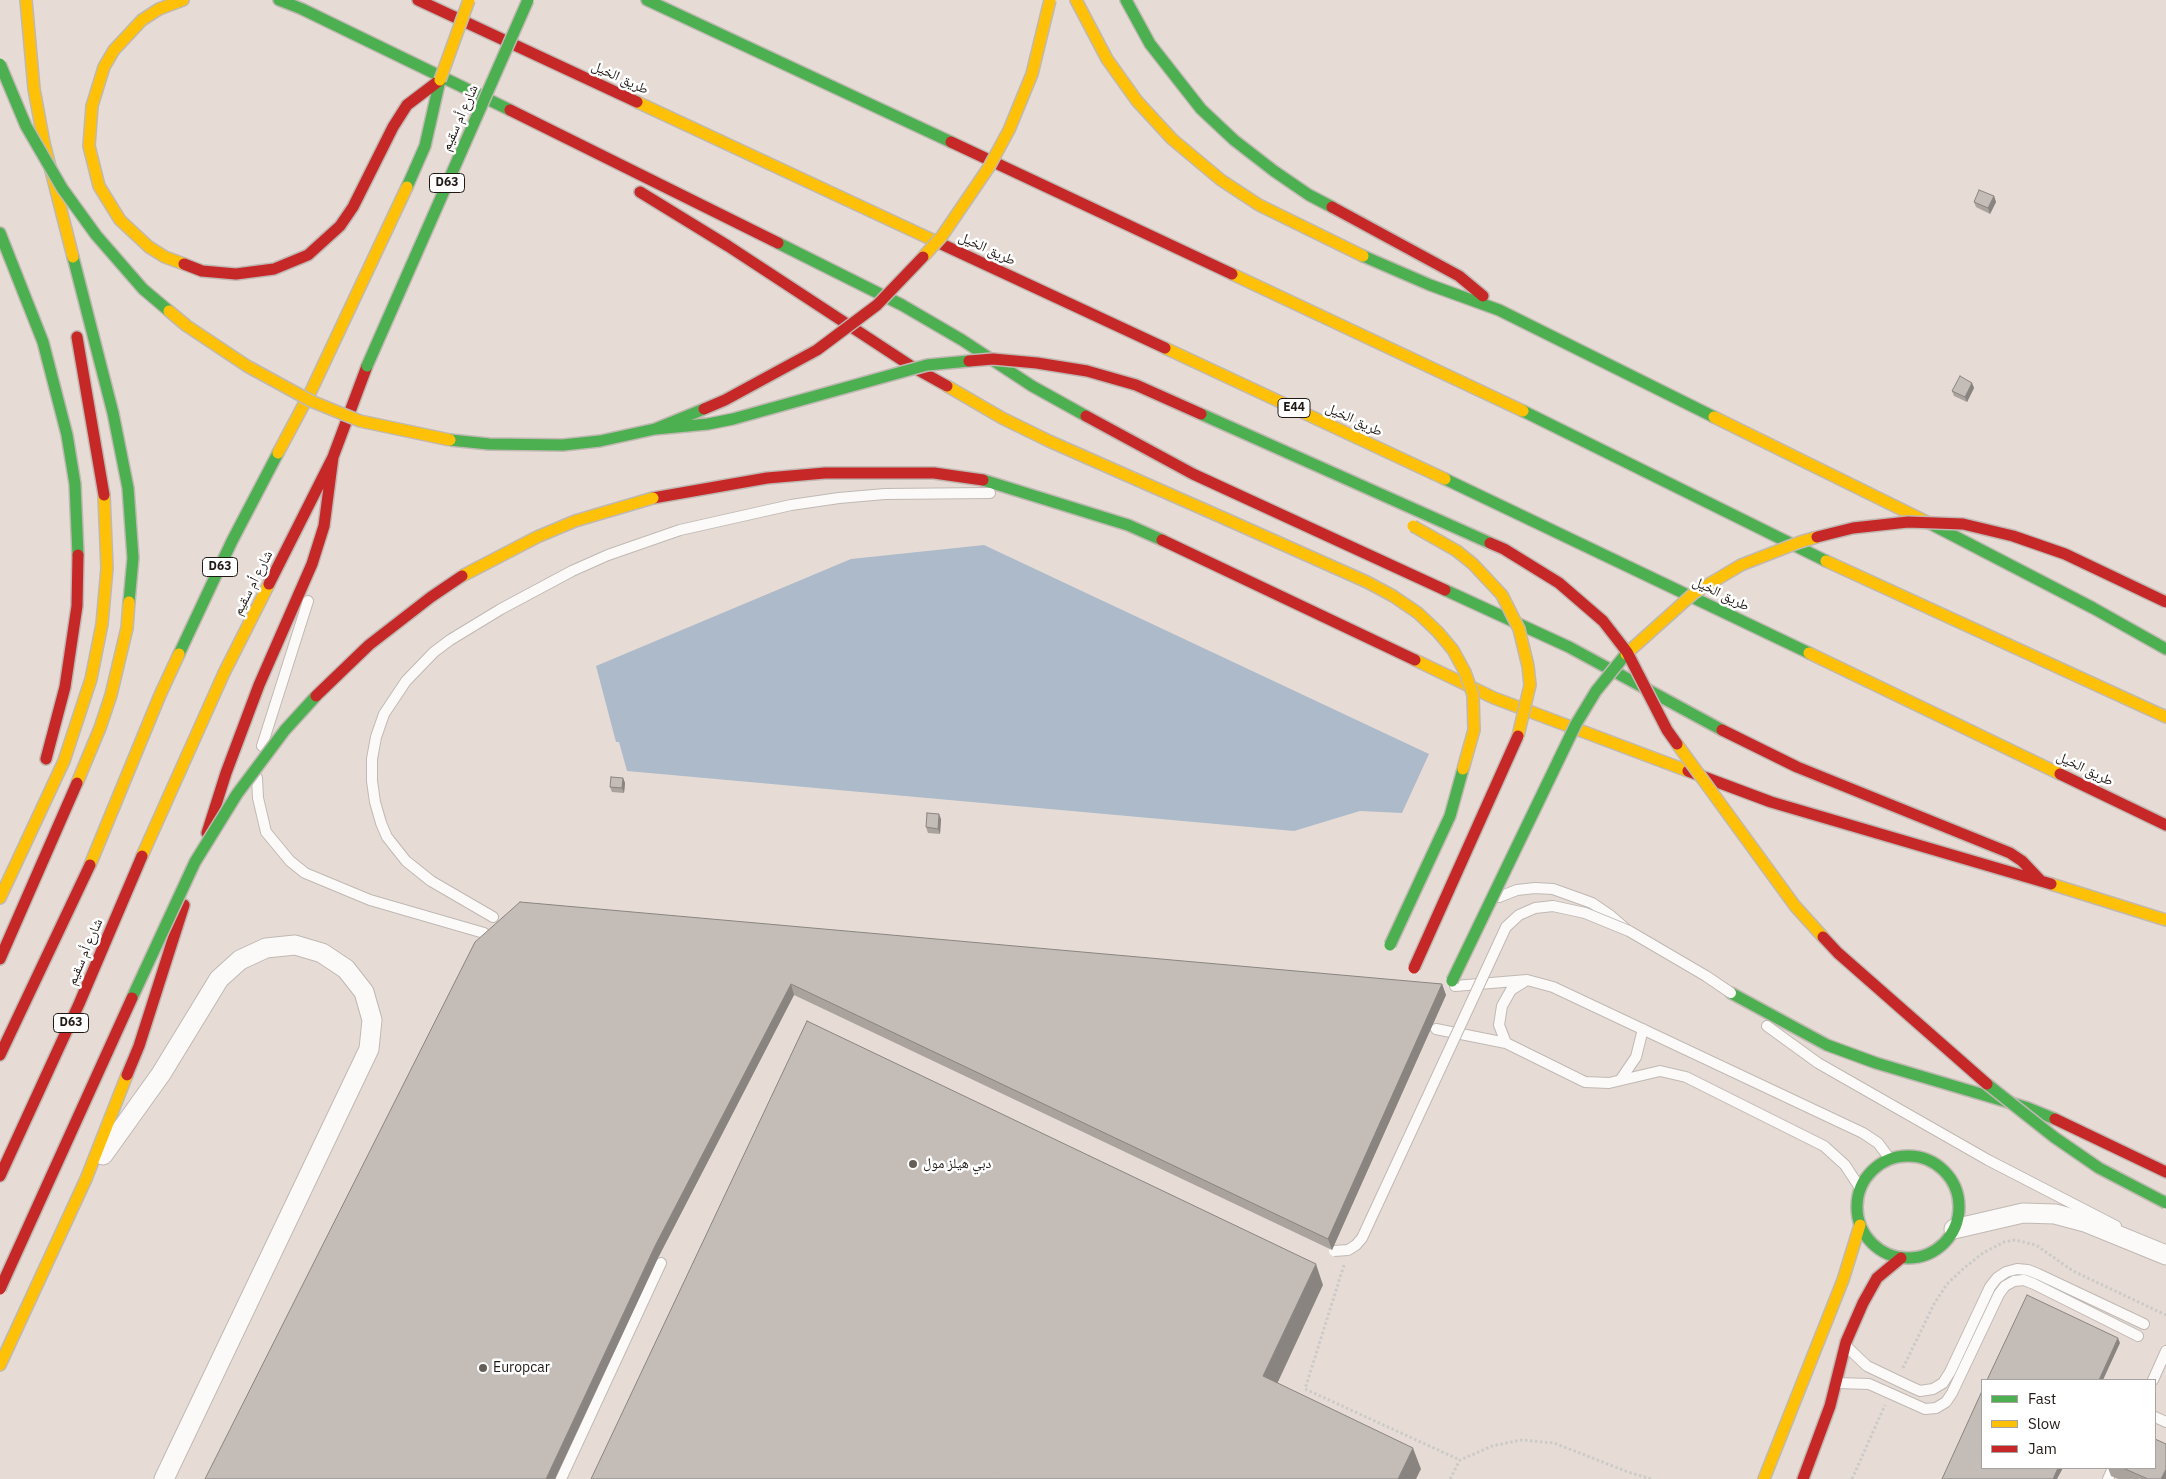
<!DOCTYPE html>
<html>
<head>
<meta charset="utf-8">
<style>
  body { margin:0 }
  #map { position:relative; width:2166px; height:1479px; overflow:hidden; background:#e6dcd5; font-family:"IBM Plex Sans",sans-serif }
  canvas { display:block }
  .legend { position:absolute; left:1981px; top:1379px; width:175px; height:90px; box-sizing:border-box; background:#fff; border:1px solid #a6a3a1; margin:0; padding:6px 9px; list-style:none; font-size:15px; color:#201915 }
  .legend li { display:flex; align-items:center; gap:10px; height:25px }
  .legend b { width:25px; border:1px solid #a6a3a1 }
</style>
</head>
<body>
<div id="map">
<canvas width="2166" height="1479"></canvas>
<ul class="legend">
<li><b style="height:6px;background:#4caf50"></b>Fast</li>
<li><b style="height:6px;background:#ffc107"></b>Slow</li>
<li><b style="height:6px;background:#c62828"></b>Jam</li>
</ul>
</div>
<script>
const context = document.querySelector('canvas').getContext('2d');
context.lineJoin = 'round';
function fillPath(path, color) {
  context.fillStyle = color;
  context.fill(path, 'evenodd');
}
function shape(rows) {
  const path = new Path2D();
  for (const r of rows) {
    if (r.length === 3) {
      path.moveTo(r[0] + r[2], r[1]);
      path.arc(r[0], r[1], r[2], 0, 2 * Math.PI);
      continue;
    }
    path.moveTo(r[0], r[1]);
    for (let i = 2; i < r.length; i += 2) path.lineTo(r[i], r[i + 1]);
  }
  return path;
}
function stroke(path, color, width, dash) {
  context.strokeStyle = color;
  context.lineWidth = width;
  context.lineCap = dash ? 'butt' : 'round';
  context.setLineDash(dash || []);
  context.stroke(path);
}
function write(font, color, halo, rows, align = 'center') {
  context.font = font + ' "IBM Plex Sans","Noto Naskh Arabic",sans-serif';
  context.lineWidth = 5;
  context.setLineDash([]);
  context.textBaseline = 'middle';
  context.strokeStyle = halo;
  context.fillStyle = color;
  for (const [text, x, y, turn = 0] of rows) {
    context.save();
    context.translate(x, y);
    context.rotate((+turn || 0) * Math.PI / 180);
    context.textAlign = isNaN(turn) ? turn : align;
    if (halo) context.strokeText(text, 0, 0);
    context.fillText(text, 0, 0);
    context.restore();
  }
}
const water = shape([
  [984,545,1429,754,1402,813,1360,811,1294,831,627,771,619,742,616,742,596,666,851,559]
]);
const path = shape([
  [1344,1265,1305,1389,1460,1460],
  [1903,1368,1934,1304,1947,1284,1964,1268,1983,1253,2004,1242,2015,1240,2036,1245,2073,1271,2166,1315],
  [1450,1479,1460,1460,1492,1446,1521,1440,1554,1443,1628,1472,1651,1479],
  [1852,1479,1885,1405]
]);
const lane = shape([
  [262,746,308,601],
  [257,778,258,798,266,832,290,861,305,873,370,900,484,933],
  [1499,897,1517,890,1535,888,1553,889,1592,903,1611,916,1626,929],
  [493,917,431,881,406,861,387,837,381,823,375,802,372,781,372,759,376,737,384,714,406,681,434,652,450,640,501,609,572,571,608,555,680,530,791,505,839,498,885,494,990,493],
  [1455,986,1527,980,1553,987,1863,1133,1878,1143,1890,1159],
  [1767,1026,1818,1063,1988,1160,2116,1226],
  [1436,1029,1506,1043,1585,1082,1609,1083,1660,1071,1686,1077,1824,1146,1845,1165,1860,1188],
  [1506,1043,1499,1025,1502,1006,1511,990,1524,982],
  [1621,1079,1636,1057,1643,1029],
  [1848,1348,1867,1366,1909,1386,1920,1391,1933,1389,1943,1383,1950,1372,1990,1287,1997,1278,2006,1272,2017,1269,2028,1270,2038,1274,2144,1324],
  [2153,1380,2166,1351],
  [1837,1383,1869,1384,1925,1409,1936,1408,1946,1402,1952,1393,1999,1294,2005,1286,2014,1281,2024,1280,2034,1284,2138,1336],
  [2155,1417,2166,1422],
  [561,1479,661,1263],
  [2108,1479,2113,1468]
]);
const street = shape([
  [103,1155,161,1074,219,979,240,960,266,948,295,945,322,953,346,969,364,992,372,1020,369,1049,164,1479],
  [1954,1229,2023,1213,2055,1214,2085,1222,2166,1255]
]);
const fast = shape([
  [279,0,302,9,510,110],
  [647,0,951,142],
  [1126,0,1150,44,1201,109,1234,140,1274,171,1309,195,1332,207],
  [407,187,425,146,440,80],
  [0,233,43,342,67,435,75,484,78,555],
  [778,243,902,305,962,340,1032,386,1086,416],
  [1363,256,1430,285,1499,310,1714,417],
  [73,257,113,413,128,488,133,558,129,602],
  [1523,411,1826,561],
  [1445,479,1809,653],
  [983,480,1128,525,1162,540],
  [1929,523,2093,608,2166,649],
  [1445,590,1569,647,1722,730],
  [179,654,232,541,278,453],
  [1731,993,1827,1045,1876,1063,2028,1108,2055,1119],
  [1908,1207,51]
]);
const slow = shape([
  [26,0,34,89,44,143,73,257],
  [183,0,159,9,142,20,114,50,104,67,92,106,89,146,99,186,120,220,149,247,165,257,184,264],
  [1076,0,1107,59,1137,101,1172,139,1221,180,1259,205,1363,256],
  [637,102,937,242],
  [1232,274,1523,411],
  [1165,348,1445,479],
  [947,386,1002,418,1049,441,1228,520],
  [1714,417,1929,523],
  [278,453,311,391,407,187],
  [1826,561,2166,717],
  [1809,653,2060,774],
  [1415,660,1494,698,1688,771],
  [77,783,100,728,111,695,127,628,129,602],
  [142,856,224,673,269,584],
  [90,865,160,695,179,654],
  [2051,884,2166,920],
  [0,898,64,761,91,679,102,624,107,568,104,495],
  [0,1365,86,1179,127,1075],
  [1764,1479,1843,1280,1860,1225]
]);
const jam = shape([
  [418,0,637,102],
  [510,110,778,243],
  [951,142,1232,274],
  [640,192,728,246,911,366,947,386],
  [1332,207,1459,276,1483,296],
  [937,242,1165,348],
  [184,264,202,271,236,274,274,269,308,255,340,226,353,207,393,127,407,105,440,80],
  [77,337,104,495],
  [1086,416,1193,474,1445,590],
  [653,498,767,478,825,473,934,473,983,480],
  [1162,540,1415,660],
  [269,584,333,457,367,366],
  [1722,730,1797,767,2010,853,2022,861,2041,881],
  [46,759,65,687,77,606,78,555],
  [1688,771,1771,802,2051,884],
  [2060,774,2166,825],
  [207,833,226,773,259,685,312,564,324,526,333,457],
  [0,959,77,783],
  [0,1055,90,865],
  [127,1075,139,1046,184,905],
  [2055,1119,2166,1172],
  [0,1176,79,1004,142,856],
  [1803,1479,1830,1406,1846,1342,1863,1303,1877,1278,1901,1258]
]);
const laneBridge = shape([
  [1334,1251,1348,1250,1356,1245,1362,1238,1506,927,1519,915,1535,908,1553,906,1585,913,1629,931,1706,976,1731,993]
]);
const fastBridge = shape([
  [0,64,26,126,62,188,96,235,143,289,169,311],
  [367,366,528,0],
  [1201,414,1490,543],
  [655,429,708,424,733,419,927,365,969,361],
  [450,440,489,444,563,445,600,441,655,429,704,409],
  [1390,945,1450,816,1463,769],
  [1452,981,1576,724,1596,691,1626,654],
  [132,998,195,862,237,794,285,730,316,696],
  [1987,1084,2054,1137,2099,1168,2166,1203]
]);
const slowBridge = shape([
  [440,80,469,0],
  [923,257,942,236,989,167,1009,130,1032,74,1050,0],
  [169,311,187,326,247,366,311,401,360,421,450,440],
  [1228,520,1367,582,1393,596,1418,613,1438,632,1453,650,1465,672,1473,695,1474,730,1463,769],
  [1413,526,1457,551,1473,564,1502,595,1519,629,1528,666,1530,685,1518,736],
  [462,576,537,537,575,521,653,498],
  [1626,654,1694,593,1741,565,1800,542,1817,537],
  [1677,744,1795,906,1823,937]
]);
const jamBridge = shape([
  [969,361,993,359,1037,363,1087,371,1136,385,1201,414],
  [704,409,725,400,817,350,877,305,923,257],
  [1817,537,1853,528,1908,522,1963,524,2013,536,2065,554,2166,602],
  [1490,543,1504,549,1559,583,1603,621,1627,652,1667,730,1677,744],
  [316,696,369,645,431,597,462,576],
  [1823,937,1838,953,1987,1084],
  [1414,968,1518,736],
  [0,1289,132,998]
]);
const wall = shape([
  [1994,196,1996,202,1990,214,1976,207,1974,202],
  [1972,383,1974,388,1967,402,1954,396,1952,391],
  [623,778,625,783,624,793,612,792,610,787],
  [941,819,940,834,928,833,926,827],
  [475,942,1442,984,1446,995,1332,1250,794,995,659,1256],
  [2108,1468,2155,1468,2166,1479,2118,1479,2111,1476]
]);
const shadedWall = shape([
  [1994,196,1996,202,1990,214,1988,208],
  [1972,383,1974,388,1967,402,1965,397],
  [623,778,625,783,624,793,622,788],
  [939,814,941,819,940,834,938,829],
  [791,984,794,995,659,1256,555,1479,546,1479,655,1246],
  [1442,984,1446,995,1332,1250,1328,1239],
  [1316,1264,1323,1285,1271,1397,1263,1376],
  [2118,1338,2120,1343,2103,1380,2099,1380],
  [1413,1448,1421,1469,1416,1479,1398,1479],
  [2058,1468,2063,1468,2057,1479,2053,1479],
  [2166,1469,2166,1479,2161,1479]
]);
const building = shape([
  [1979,190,1994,196,1988,208,1974,202,1979,190],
  [1960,376,1972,383,1965,397,1952,391,1960,376],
  [611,777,623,778,622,788,610,787,611,777],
  [927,813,939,814,938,829,926,827,927,813],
  [520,902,1442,984,1328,1239,791,984,655,1246,546,1479,205,1479,475,942,520,902],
  [807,1021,1316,1264,1263,1376,1413,1448,1398,1479,591,1479,807,1021],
  [2027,1295,2118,1338,2099,1380,1987,1380,2027,1295],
  [1982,1391,1982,1468,2058,1468,2053,1479,1942,1479,1982,1391],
  [2155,1439,2166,1444,2166,1469,2161,1479,2148,1479,2123,1468,2155,1468,2155,1439]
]);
const markers = [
  [913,1164,5,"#655d58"],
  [483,1368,5,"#655d58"]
];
const shields = [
  [447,183,35],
  [1294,408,32],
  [220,567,35],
  [71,1023,35]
];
const shieldNames = [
  ["D63",447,183],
  ["E44",1294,408],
  ["D63",220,567],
  ["D63",71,1023]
];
const streetNames = [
  ["طريق الخيل",620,78,25],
  ["شارع أم سقيم",460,118,-66],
  ["طريق الخيل",987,249,25],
  ["طريق الخيل",1354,420,25],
  ["شارع أم سقيم",253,583,-63],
  ["طريق الخيل",1721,594,26],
  ["طريق الخيل",2085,769,26],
  ["شارع أم سقيم",85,952,-67]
];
const poiNames = [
  ["دبي هيلز مول",923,1164],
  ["Europcar",493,1368]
];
fillPath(water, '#adbaca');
stroke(lane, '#c0b8b3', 12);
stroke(street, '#c0b8b3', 21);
stroke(fast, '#c0b8b3', 14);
stroke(slow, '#c0b8b3', 14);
stroke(jam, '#c0b8b3', 14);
stroke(path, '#cccac8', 3, [2.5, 2.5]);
stroke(lane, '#fbfaf9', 10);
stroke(street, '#fbfaf9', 19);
stroke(fast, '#4caf50', 11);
stroke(slow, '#ffc107', 11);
stroke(jam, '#c62828', 11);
stroke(laneBridge, '#c0b8b3', 12, []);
stroke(fastBridge, '#c0b8b3', 14, []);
stroke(slowBridge, '#c0b8b3', 14, []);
stroke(jamBridge, '#c0b8b3', 14, []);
stroke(laneBridge, '#fbfaf9', 10);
stroke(fastBridge, '#4caf50', 11);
stroke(slowBridge, '#ffc107', 11);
stroke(jamBridge, '#c62828', 11);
fillPath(wall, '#a9a29d');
fillPath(shadedWall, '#898480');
fillPath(building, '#c4bcb7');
stroke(building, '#898480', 1);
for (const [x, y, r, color] of markers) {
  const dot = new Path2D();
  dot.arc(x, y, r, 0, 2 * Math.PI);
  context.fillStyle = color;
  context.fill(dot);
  stroke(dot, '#fff', 2);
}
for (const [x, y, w] of shields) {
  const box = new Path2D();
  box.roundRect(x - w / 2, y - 9.5, w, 19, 4);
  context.fillStyle = '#fff';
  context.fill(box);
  stroke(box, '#201915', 1);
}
write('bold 12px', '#201915', null, shieldNames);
write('14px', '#201915', '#fff', streetNames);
write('14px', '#201915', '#fff', poiNames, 'left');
</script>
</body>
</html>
